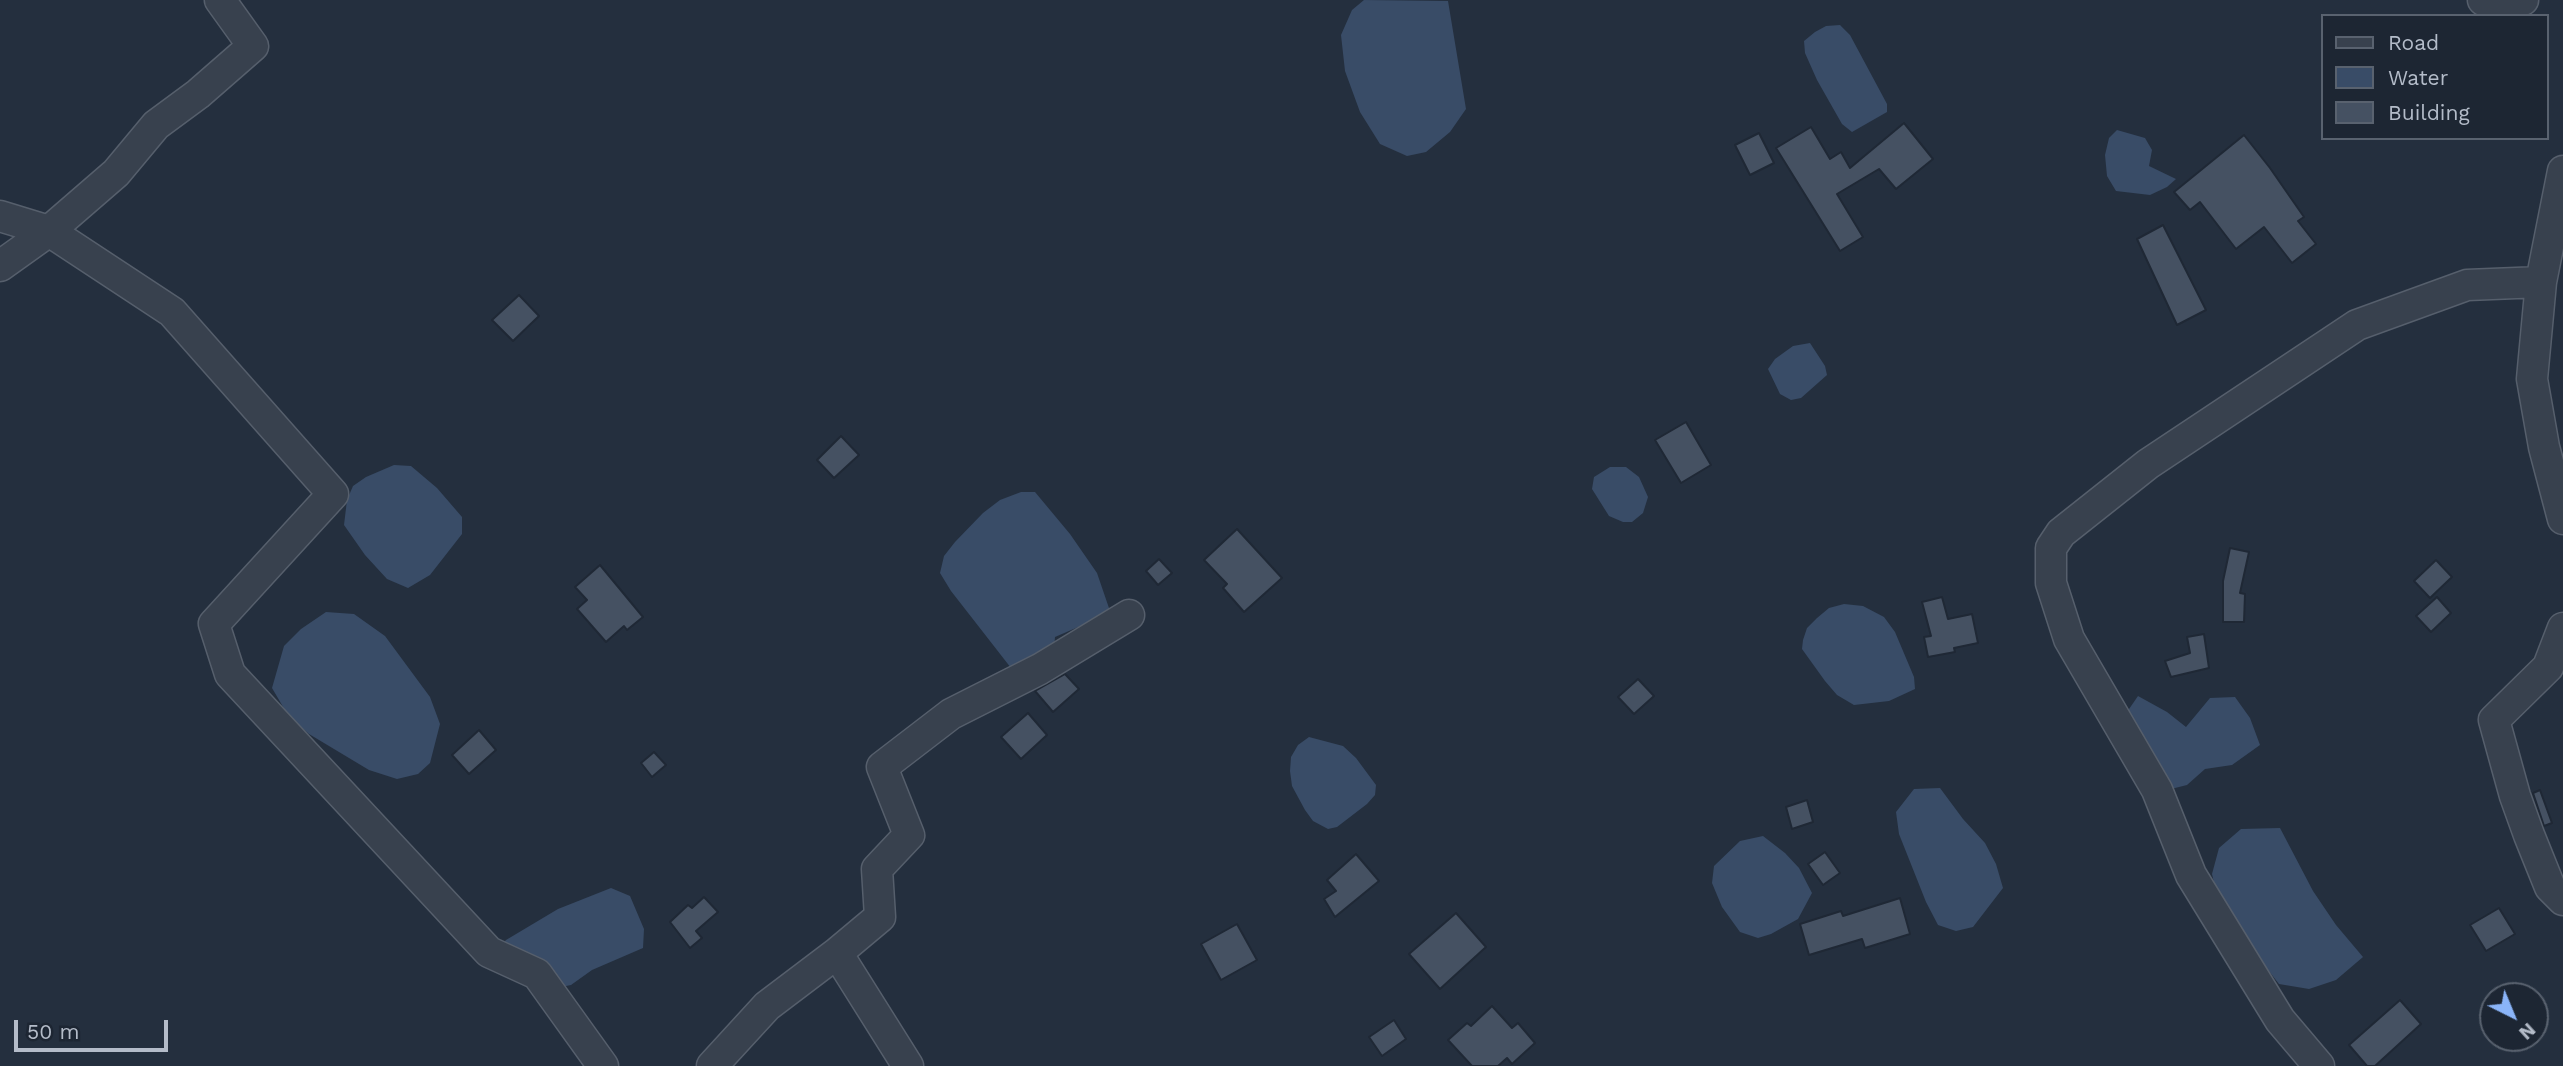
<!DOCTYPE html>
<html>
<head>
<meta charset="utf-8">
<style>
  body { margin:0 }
  #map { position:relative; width:2563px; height:1066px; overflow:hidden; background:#242f3e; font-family:"Work Sans",sans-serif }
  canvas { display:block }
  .legend { position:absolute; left:2321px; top:14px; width:228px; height:126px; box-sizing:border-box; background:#1d2633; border:2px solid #59626f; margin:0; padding:9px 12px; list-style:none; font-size:21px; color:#b4bcc9 }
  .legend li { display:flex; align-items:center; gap:14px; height:35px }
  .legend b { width:35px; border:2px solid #59626f }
  .north { position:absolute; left:2479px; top:982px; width:70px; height:70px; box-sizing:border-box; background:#1d2633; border:2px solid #59626f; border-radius:50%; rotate:137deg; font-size:19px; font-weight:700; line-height:28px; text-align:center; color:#b4bcc9 }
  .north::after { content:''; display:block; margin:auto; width:24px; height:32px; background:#8ab4f8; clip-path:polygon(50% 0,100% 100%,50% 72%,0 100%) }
  .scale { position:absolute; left:14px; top:1020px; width:154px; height:32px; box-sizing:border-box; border:4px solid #b4bcc9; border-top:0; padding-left:9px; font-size:21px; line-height:24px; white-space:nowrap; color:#b4bcc9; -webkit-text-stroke:5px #1d2633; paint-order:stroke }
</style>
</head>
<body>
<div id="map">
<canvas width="2563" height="1066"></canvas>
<ul class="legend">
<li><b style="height:9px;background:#38414e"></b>Road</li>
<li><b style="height:19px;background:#394c67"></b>Water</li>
<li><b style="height:19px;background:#455162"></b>Building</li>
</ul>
<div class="north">N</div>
<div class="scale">50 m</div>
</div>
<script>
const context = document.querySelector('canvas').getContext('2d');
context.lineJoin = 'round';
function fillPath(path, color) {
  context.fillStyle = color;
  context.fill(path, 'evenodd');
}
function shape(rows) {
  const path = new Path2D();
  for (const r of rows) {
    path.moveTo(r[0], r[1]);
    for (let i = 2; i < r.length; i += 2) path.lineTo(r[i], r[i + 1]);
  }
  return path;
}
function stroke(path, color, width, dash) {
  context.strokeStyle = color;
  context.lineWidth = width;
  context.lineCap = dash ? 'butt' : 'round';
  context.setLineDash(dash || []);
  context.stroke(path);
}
const water = shape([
  [1364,0,1448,1,1466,109,1450,132,1426,152,1407,156,1380,144,1360,112,1345,71,1341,35,1352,10],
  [1840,25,1850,35,1887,104,1887,112,1852,132,1842,124,1817,80,1805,53,1804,41,1815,32,1826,26],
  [2117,130,2145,138,2152,150,2149,166,2176,179,2167,187,2150,195,2116,191,2107,176,2105,155,2109,138],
  [1810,343,1825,366,1827,375,1801,398,1791,400,1780,394,1768,369,1775,359,1793,346],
  [394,465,411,466,437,488,462,517,462,534,430,575,408,588,387,579,365,555,344,525,347,500,353,486,366,477],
  [1610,467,1626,467,1639,477,1648,497,1643,513,1632,522,1623,522,1609,516,1592,489,1594,477],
  [1021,492,1035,492,1070,534,1097,573,1110,611,1099,618,1055,637,1054,649,1011,668,951,591,940,573,944,556,955,542,983,513,1000,500],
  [1844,604,1863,606,1884,617,1895,632,1914,677,1915,689,1889,701,1854,705,1837,695,1825,681,1802,649,1803,640,1807,628,1817,618,1829,608],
  [326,612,354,614,385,636,430,697,440,724,430,763,418,774,397,779,369,770,309,734,289,717,272,688,284,646,301,629],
  [2138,696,2167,712,2186,727,2210,698,2235,697,2250,718,2260,745,2232,765,2205,769,2187,785,2171,789,2127,712],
  [1309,737,1343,746,1356,758,1376,785,1375,795,1367,804,1337,827,1328,829,1313,821,1305,810,1292,786,1290,771,1291,757,1298,745],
  [1940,788,1963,819,1985,843,1996,864,2003,888,1973,927,1956,931,1938,925,1926,902,1899,834,1896,812,1914,789],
  [2280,828,2313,891,2336,925,2363,957,2336,980,2309,989,2279,984,2220,908,2212,874,2219,848,2241,829],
  [1763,836,1785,853,1799,868,1812,893,1798,919,1771,934,1758,938,1740,932,1722,907,1712,883,1714,866,1740,841],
  [611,888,630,896,644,929,643,948,592,970,571,985,561,987,501,946,506,940,558,909]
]);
const building = shape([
  [1904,123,1933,159,1896,189,1879,169,1837,194,1863,237,1840,251,1776,148,1811,127,1830,159,1841,152,1850,168,1904,123],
  [1759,133,1774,163,1750,175,1735,145,1759,133],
  [2244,135,2270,168,2304,217,2298,221,2316,244,2292,263,2264,227,2236,249,2200,202,2190,210,2174,192,2244,135],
  [2163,225,2206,310,2177,325,2137,239,2163,225],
  [519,295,539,316,513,341,492,320,519,295],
  [1686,422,1711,465,1681,483,1655,440,1686,422],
  [841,436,859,455,834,478,817,460,841,436],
  [1237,529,1282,578,1244,612,1223,588,1227,584,1204,560,1237,529],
  [2230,548,2249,552,2240,593,2245,594,2244,622,2223,622,2223,581,2230,548],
  [1159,559,1172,573,1158,585,1146,571,1159,559],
  [2436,560,2452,577,2430,598,2414,581,2436,560],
  [600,565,643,617,627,630,624,626,606,642,577,609,587,600,575,587,600,565],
  [1942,597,1948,619,1972,614,1978,643,1954,648,1955,652,1928,657,1924,637,1931,636,1922,602,1942,597],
  [2437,597,2451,613,2431,632,2416,616,2437,597],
  [2204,634,2209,668,2171,677,2165,661,2190,653,2187,637,2204,634],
  [1065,674,1079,689,1053,712,1035,691,1065,674],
  [1638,679,1654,696,1634,714,1618,697,1638,679],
  [1028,713,1047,735,1021,759,1001,737,1028,713],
  [479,730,496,750,469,774,452,755,479,730],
  [654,752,666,765,652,777,641,763,654,752],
  [2540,790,2552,823,2544,826,2533,793,2540,790],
  [1807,800,1813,822,1792,829,1786,807,1807,800],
  [1825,852,1840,873,1823,885,1808,864,1825,852],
  [1356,854,1379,881,1335,917,1324,899,1336,891,1327,880,1356,854],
  [704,897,718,912,696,931,702,938,690,948,670,922,688,905,692,908,704,897],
  [1900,898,1910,934,1865,948,1862,939,1809,955,1800,924,1841,911,1843,916,1900,898],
  [2499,908,2515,934,2486,951,2470,925,2499,908],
  [1456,913,1486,947,1440,989,1409,954,1456,913],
  [1237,924,1257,960,1221,980,1201,944,1237,924],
  [2400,1000,2421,1024,2375,1066,2367,1066,2349,1045,2400,1000],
  [1492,1006,1512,1028,1518,1023,1535,1043,1512,1064,1507,1058,1498,1066,1472,1066,1448,1040,1467,1023,1471,1026,1492,1006],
  [1394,1020,1406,1039,1382,1056,1369,1037,1394,1020]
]);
const minor = shape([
  [2483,0,2491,5,2523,0],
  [2563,171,2541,282,2532,379,2544,447,2563,519],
  [0,216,49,231,172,312,333,494,214,624,230,674,489,952,537,974,603,1066],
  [0,266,49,231,116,173,156,125,198,94,253,46,220,0],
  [2563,628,2548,667,2494,720,2515,796,2529,835,2550,887,2563,900],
  [712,1066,767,1006,837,953],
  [908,1066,837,953,880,917,877,869,909,835,882,767,951,714,1040,669,1129,615],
  [2319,1066,2280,1020,2191,875,2157,790,2069,639,2051,583,2051,548,2061,533,2148,464,2357,325,2467,285,2541,282]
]);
fillPath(water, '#394c67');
fillPath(building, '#455162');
stroke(building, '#1f2835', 2);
stroke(minor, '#565f6c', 33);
stroke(minor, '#38414e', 30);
</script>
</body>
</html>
